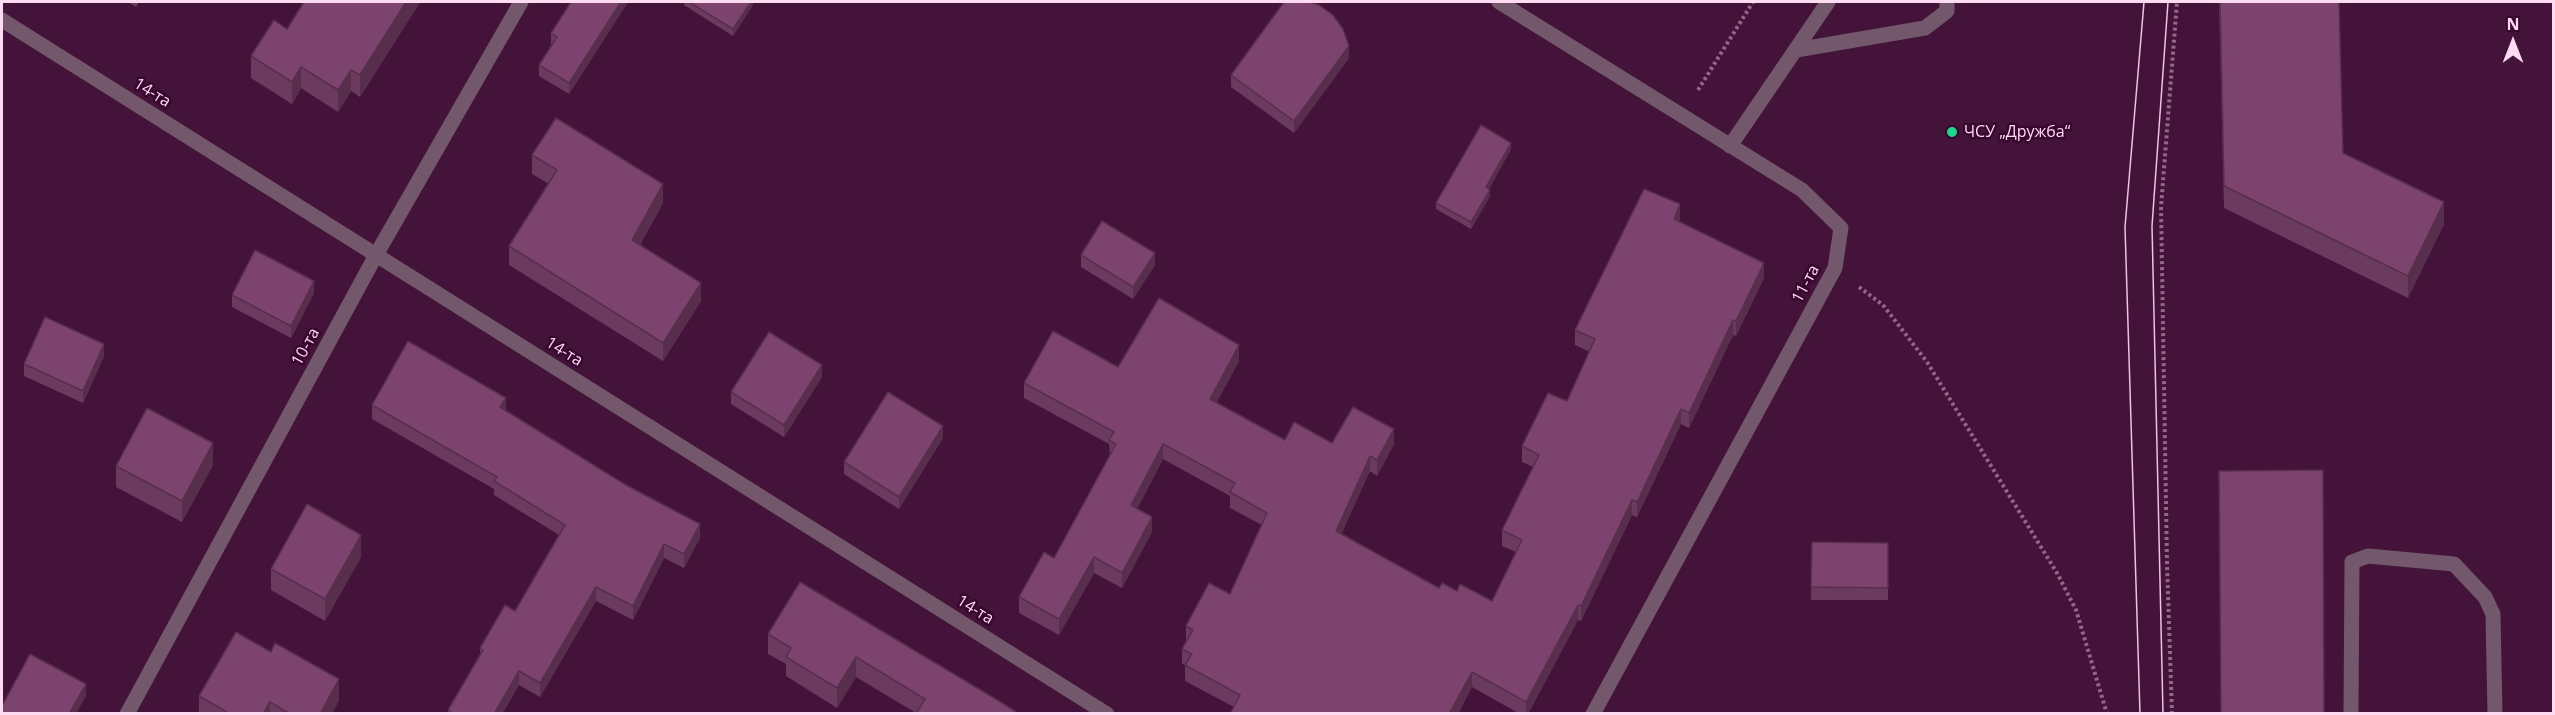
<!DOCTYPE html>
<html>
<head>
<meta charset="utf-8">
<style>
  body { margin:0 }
  #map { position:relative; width:2555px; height:715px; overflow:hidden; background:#441339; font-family:"Open Sans",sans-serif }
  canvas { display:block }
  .frame { position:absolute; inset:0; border:3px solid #fddcf2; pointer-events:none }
  .north { position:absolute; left:2483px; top:12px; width:60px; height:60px; -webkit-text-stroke:4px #39072f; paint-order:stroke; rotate:0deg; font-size:16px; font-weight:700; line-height:24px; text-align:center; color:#fddcf2 }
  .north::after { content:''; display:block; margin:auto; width:21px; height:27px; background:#fddcf2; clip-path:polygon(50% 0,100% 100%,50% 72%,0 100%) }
</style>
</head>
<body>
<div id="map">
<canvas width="2555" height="715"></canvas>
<div class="frame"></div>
<div class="north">N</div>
</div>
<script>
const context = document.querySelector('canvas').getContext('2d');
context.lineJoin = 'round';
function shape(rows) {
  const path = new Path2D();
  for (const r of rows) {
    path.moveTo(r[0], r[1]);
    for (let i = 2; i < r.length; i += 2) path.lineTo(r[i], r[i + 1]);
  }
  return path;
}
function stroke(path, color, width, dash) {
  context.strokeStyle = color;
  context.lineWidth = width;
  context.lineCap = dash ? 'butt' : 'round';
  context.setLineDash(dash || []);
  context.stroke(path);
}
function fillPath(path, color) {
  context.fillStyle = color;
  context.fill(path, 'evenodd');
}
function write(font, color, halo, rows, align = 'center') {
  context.font = font + ' "Open Sans",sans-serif';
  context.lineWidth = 5;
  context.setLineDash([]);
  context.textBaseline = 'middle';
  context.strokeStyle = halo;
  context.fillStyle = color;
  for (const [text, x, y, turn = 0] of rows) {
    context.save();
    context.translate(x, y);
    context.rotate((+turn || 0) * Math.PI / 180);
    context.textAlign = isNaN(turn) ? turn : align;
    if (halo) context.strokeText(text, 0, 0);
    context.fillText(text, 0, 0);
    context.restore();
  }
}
const path = shape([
  [1698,90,1753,2],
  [1859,287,1883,305,1927,362,2057,573,2076,610,2107,714],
  [2172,714,2167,563,2161,207,2177,2]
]);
const lane = shape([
  [1796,50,1925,28,1947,11,1947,2],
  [1730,146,1828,2],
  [2351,714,2352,562,2368,556,2454,564,2485,597,2493,614,2495,714]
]);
const street = shape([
  [1499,2,1802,190,1841,228,1835,268,1593,714],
  [2,20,1107,714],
  [127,714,376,255,521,2]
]);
const tram = shape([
  [2140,714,2125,227,2144,2],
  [2163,714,2152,226,2168,2]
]);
const wall = shape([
  [128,2,139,2,136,7],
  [420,2,360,97,351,91,338,112,301,88,292,104,251,78,251,56,287,29],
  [571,2,628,2,569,94,539,76,539,65,552,45,551,44,551,33],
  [684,2,753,2,753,5,733,36,684,5],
  [2219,2,2343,153,2444,224,2408,298,2224,208],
  [1349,58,1294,133,1231,87,1231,75],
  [1511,149,1489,189,1490,196,1471,229,1436,209,1436,203],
  [532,155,663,203,640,245,701,301,663,361,509,265,509,246,549,184,532,174],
  [1680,220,1679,221,1764,278,1736,336,1733,335,1689,428,1681,424,1637,517,1632,515,1581,621,1578,620,1528,714,1520,714,1472,687,1458,714,1230,714,1234,707,1185,681,1185,665,1182,664,1182,649,1186,641,1186,626,1230,594,1262,525,1230,508,1230,496,1163,459,1137,509,1152,532,1122,588,1094,573,1059,635,1019,613,1019,597,1054,558,1110,456,1109,444,1024,398,1024,383,1118,367,1239,361,1216,403,1285,440,1332,443,1394,444,1377,476,1370,471,1341,534,1439,588,1457,591,1492,601,1516,552,1502,546,1502,530,1533,467,1522,462,1522,446,1567,401,1590,352,1575,345,1575,330],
  [1081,255,1155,265,1133,299,1081,267],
  [314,293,291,338,232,307,232,295],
  [104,356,83,403,24,376,24,364],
  [822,377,784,437,731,404,731,392],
  [372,405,506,411,700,538,684,568,664,558,633,620,596,601,540,697,519,685,502,714,448,714,448,710,480,656,480,648,515,611,559,535,494,495,494,489,372,419],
  [943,438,899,509,844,474,844,462],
  [213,465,182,522,116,487,116,466],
  [1812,542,1888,543,1888,600,1811,600],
  [361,557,325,621,271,590,271,569],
  [800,582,999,701,916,713,856,677,837,708,786,676,786,664,768,654,768,634],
  [271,652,339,700,332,714,199,714,199,696]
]);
const shadedWall = shape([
  [406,2,420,2,360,97,360,75],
  [621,2,628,2,569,94,569,83],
  [751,2,753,2,753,5,733,36,733,29],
  [1349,46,1349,58,1294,133,1294,121],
  [301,67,301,88,292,104,292,82],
  [351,70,351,91,338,112,338,90],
  [1511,143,1511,149,1486,193,1486,187],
  [663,184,663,203,632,258,632,240],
  [1490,190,1490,196,1471,229,1471,222],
  [2444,202,2444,224,2408,298,2408,276],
  [1680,204,1680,220,1674,234,1674,219],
  [1155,253,1155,265,1133,299,1133,287],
  [1764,263,1764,278,1736,336,1736,321],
  [314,281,314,293,291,338,291,326],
  [701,283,701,301,663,361,663,343],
  [1733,320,1733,335,1689,428,1689,413],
  [104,344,104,356,83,403,83,391],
  [1239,345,1239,361,1210,415,1210,399],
  [822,365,822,377,784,437,784,425],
  [506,398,506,411,500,407],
  [1681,409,1681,424,1637,517,1637,502],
  [943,426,943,438,899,509,899,497],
  [1394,429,1394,444,1377,476,1377,460],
  [213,443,213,465,182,522,182,501],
  [1163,444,1163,459,1131,521,1131,505],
  [1370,456,1370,471,1336,546,1336,531],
  [1632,500,1632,515,1581,621,1581,606],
  [1152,517,1152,532,1122,588,1122,573],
  [700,524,700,538,684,568,684,554],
  [361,535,361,557,325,621,325,599],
  [664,544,664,558,633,620,633,606],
  [1094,557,1094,573,1059,635,1059,619],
  [596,587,596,601,540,697,540,683],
  [1578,605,1578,620,1528,714,1526,714,1526,702],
  [856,657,856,677,837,708,837,688],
  [519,671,519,685,502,714,494,714],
  [1472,672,1472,687,1458,714,1449,714],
  [339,679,339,700,332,714,320,714],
  [86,684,86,696,76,714,69,714],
  [270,702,270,714,263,714]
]);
const building = shape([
  [304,2,406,2,360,75,351,70,338,90,301,67,292,82,251,56,274,20,287,29,304,2],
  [571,2,621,2,569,83,539,65,557,37,551,33,571,2],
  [689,2,751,2,733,29,689,2],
  [1284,2,1309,2,1319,5,1333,15,1343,29,1349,46,1294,121,1231,75,1284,2],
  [2220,2,2339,2,2343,153,2444,202,2408,276,2224,186,2220,2],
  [556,118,663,184,632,240,701,283,663,343,509,246,557,170,532,155,556,118],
  [1481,125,1511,143,1486,187,1490,190,1471,222,1436,203,1481,125],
  [1644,189,1680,204,1674,219,1764,263,1736,321,1733,320,1689,413,1681,409,1637,502,1632,500,1581,606,1578,605,1526,702,1472,672,1449,714,1230,714,1240,695,1185,665,1192,654,1182,649,1193,630,1186,626,1209,583,1230,594,1267,513,1230,492,1235,483,1163,444,1131,505,1152,517,1122,573,1094,557,1059,619,1019,597,1044,552,1054,558,1116,444,1109,440,1114,432,1024,383,1053,331,1118,367,1159,298,1239,345,1210,399,1285,440,1294,422,1332,443,1353,407,1394,429,1377,460,1370,456,1336,531,1439,588,1442,583,1457,591,1460,584,1492,601,1522,540,1502,530,1539,455,1522,446,1548,393,1567,401,1595,339,1575,330,1644,189],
  [1102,221,1155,253,1133,287,1081,255,1102,221],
  [255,250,314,281,291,326,232,295,255,250],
  [45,317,104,344,83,391,24,364,45,317],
  [769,332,822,365,784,425,731,392,769,332],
  [408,341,506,398,500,407,626,485,700,524,684,554,664,544,633,606,596,587,540,683,519,671,494,714,453,714,448,710,483,650,480,648,505,605,515,611,565,525,494,481,497,477,372,405,408,341],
  [888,392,943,426,899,497,844,462,888,392],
  [147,408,213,443,182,501,116,466,147,408],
  [2323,470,2324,714,2221,714,2219,471,2323,470],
  [307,504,361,535,325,599,271,569,307,504],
  [1812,542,1888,543,1888,588,1811,587,1812,542],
  [800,582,999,701,1019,714,916,714,925,699,856,657,837,688,786,657,791,648,768,634,800,582],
  [236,632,271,652,275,643,339,679,320,714,290,714,270,702,263,714,230,714,199,696,236,632],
  [30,654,86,684,69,714,2,714,2,706,30,654]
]);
const markers = [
  [1952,132,6,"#1bd988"]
];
const streetNames = [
  ["14-та",152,93,32],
  ["11-та",1806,284,-62],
  ["10-та",306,347,-61],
  ["14-та",564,352,32],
  ["14-та",975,610,32]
];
const poiNames = [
  ["ЧСУ „Дружба“",1964,132]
];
stroke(path, '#926787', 4, [3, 3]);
stroke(lane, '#72586a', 15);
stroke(street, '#72586a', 15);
stroke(tram, '#eac7df', 1.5);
fillPath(wall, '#6b3a5f');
fillPath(shadedWall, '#572f4d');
fillPath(building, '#7c436e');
stroke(building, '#572f4d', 1.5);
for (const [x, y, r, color] of markers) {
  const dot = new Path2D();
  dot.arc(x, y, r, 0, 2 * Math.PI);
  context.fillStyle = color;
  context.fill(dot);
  stroke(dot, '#39072f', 2);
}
write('16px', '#fddcf2', '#39072f', streetNames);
write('16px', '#fddcf2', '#39072f', poiNames, 'left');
</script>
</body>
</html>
